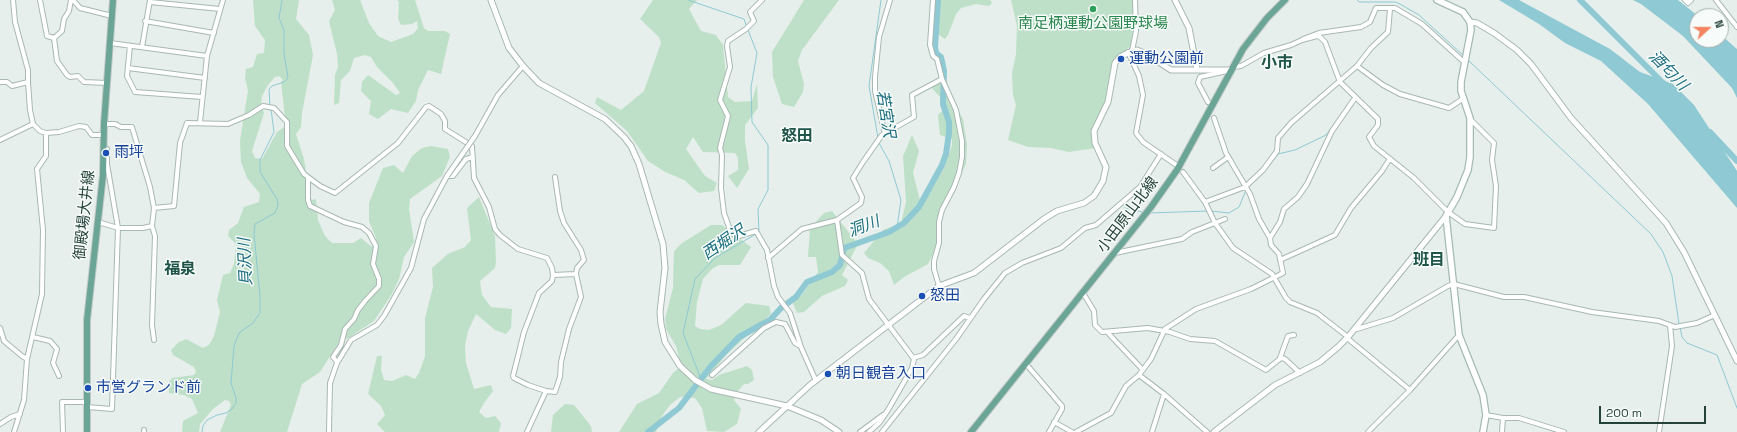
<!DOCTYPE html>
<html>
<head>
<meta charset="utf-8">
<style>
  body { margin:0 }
  #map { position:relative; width:1737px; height:432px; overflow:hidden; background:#e6efeb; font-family:"Space Grotesk",sans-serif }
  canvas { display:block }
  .north { position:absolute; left:1689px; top:8px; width:40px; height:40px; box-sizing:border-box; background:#f7fbf9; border:1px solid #a3b1ad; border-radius:50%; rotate:69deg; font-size:11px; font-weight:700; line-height:16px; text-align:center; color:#24423a }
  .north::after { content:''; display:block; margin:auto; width:14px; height:18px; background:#f4845f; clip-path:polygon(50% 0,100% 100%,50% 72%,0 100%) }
  .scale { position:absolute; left:1599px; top:406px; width:107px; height:18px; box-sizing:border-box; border:2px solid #24423a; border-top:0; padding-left:5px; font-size:12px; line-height:14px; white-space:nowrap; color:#24423a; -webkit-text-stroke:3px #f7fbf9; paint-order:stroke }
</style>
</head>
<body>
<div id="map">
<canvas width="1737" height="432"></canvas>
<div class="north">N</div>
<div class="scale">200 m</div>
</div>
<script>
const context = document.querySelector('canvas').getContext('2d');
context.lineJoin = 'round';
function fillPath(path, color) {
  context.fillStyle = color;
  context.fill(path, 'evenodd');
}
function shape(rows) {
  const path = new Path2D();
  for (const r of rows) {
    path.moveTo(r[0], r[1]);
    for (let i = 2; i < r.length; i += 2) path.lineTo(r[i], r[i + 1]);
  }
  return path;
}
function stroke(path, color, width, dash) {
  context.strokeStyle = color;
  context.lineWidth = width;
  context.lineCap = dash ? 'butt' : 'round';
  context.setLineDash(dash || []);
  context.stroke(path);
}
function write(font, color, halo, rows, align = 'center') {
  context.font = font + ' "Space Grotesk","Noto Sans JP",sans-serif';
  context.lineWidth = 3;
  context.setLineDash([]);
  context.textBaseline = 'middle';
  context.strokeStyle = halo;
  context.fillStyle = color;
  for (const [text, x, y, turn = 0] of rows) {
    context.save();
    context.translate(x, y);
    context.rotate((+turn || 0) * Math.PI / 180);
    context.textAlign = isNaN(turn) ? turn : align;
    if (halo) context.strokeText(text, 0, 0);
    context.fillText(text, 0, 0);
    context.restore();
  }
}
const green = shape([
  [253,0,299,0,296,19,309,35,313,55,302,113,301,127,296,134,304,159,310,196,312,200,316,199,318,220,325,236,332,243,353,243,361,238,372,247,376,238,369,221,369,203,383,168,394,165,403,173,412,156,422,148,431,146,448,149,450,157,442,176,410,199,409,209,414,242,404,257,399,279,392,294,374,321,350,337,339,342,320,372,302,384,287,432,220,432,231,405,229,401,225,400,213,409,200,424,199,432,182,432,183,421,198,413,192,399,184,395,169,393,168,383,172,378,194,375,196,372,194,367,173,355,171,350,179,342,186,339,203,348,209,345,214,336,220,312,217,300,223,275,230,273,234,264,236,244,228,236,229,230,238,223,244,207,259,202,260,194,247,178,241,162,240,141,248,90,245,79,246,69,253,67,257,54,264,53,265,40,255,26],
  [279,76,283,80,281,82,285,117,290,123,277,132,262,159,255,158,252,151,264,113,261,105,262,96,268,85,275,77],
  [332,0,360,0,369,23,378,36,391,42,413,34,418,28,417,21,412,24,401,25,398,19,399,2,397,0,415,0,424,28,428,31,445,31,450,34,441,74,428,70,418,90,416,101,408,113,391,109,378,119,369,114,371,101,361,91,362,82,368,75,396,95,400,93,393,83,377,67,371,57,365,55,354,58,350,71,341,80,339,103,334,105,335,75,338,67,337,54,329,21,335,10],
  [653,0,697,0,689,9,701,31,716,35,723,45,728,97,735,102,752,101,757,84,758,108,745,125,745,141,749,169,737,188,728,176,738,170,738,158,735,153,703,152,693,137,686,149,705,176,717,183,714,191,699,193,684,180,665,172,648,161,627,131,595,103,597,97,621,110,644,91,661,43,659,37,640,19],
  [804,0,839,0,802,50,798,61,804,84,803,92,794,107,782,104,773,77,772,52],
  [940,0,990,0,992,3,989,6,976,4,961,8,956,14,948,35,945,39,938,34],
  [1011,0,1134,0,1135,27,1132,45,1117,57,1106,105,1092,129,1093,144,1096,148,1069,152,1051,148,1028,147,1008,140,1016,105,1013,95,1012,73,1016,54,1017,26],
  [942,82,963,119,967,145,966,164,937,224,936,248,928,264,904,277,894,285,889,271,880,263,868,258,864,253,883,230,901,223,906,202,903,156,912,135,919,151,913,173,920,200,929,194,944,168,952,145,952,139,940,135,938,115,942,111,940,97,931,87],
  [479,197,495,236,496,262,495,268,480,281,482,295,491,307,512,309,511,328,506,334,495,330,476,314,468,331,465,346,466,363,474,389,491,385,493,391,484,403,479,412,486,418,495,416,501,423,499,432,385,432,377,424,385,415,381,406,368,394,377,356,382,356,381,370,384,380,392,381,406,375,415,379,419,373,425,356,425,318,433,287,432,268,448,254,465,247,471,240,467,208],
  [832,211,858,244,842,275,848,280,845,286,822,296,804,312,797,313,793,303,801,296,818,272,816,257,808,257,810,228,824,213],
  [711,225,722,225,751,247,740,265,719,265,712,269,703,279,697,302,695,326,700,329,709,330,721,325,746,303,769,306,771,314,727,354,706,379,712,380,719,375,747,366,752,370,754,380,748,384,744,384,737,392,734,400,741,409,737,424,724,432,707,431,702,408,695,398,680,397,670,405,662,416,656,432,619,432,637,404,659,393,673,373,681,366,676,346,666,329,665,319,673,288,674,251,682,243],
  [565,404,574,405,591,426,592,432,551,432,553,415]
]);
const water = shape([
  [1499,0,1519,0,1610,49,1640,72,1673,84,1694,105,1737,171,1737,208,1648,104,1601,61,1565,43,1539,24],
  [1633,0,1678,0,1698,16,1697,40,1721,40,1721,35,1737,49,1737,98,1732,88,1683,36,1641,4]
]);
const stream = shape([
  [688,0,744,19,746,25],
  [1357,0,1359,2,1395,2,1400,4,1419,15,1464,56],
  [748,30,757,53,751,87,752,122,768,145,768,190,758,209,759,233],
  [1468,60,1651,234,1663,252,1672,276,1679,324],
  [270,106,269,89,272,86,284,82,288,78,284,53,284,30,279,18,282,0],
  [878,138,869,86,881,0],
  [879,143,889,161,901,200,897,227],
  [1248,187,1266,170,1278,154,1295,150,1326,135,1343,112],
  [1125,208,1142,212],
  [1211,211,1229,213,1239,207,1246,190],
  [1149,213,1208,211],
  [1680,327,1682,337,1687,343,1717,355,1737,408],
  [701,379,683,333,695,279,715,258,756,234],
  [202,432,203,426,207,420,217,415,226,413,232,409,236,403,236,398,231,383,234,346,239,333,253,323,260,313,260,296,254,234,255,224,275,213,278,205,277,199,260,172,260,160,274,132,271,109]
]);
const river = shape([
  [1580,0,1664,84],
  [1710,132,1737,161],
  [648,432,679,408,711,366,739,337,770,320,781,308,796,297,807,282,832,272,840,265,844,248,889,232,904,223,919,207,942,165,946,154,949,133,949,122,943,104,944,71,941,57,936,53,935,47,938,0]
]);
const minor = shape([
  [13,0,15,22,28,70,28,82],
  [40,0,47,36,54,38],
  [73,0,80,8,112,16],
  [762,0,750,12,754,21,746,29,728,41,727,46,730,67,720,100,728,116,720,148,722,155,721,188,724,213,731,233,739,236,756,231,767,250,774,286,778,297,790,313,801,347,816,381],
  [933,0,930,45,933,56,937,59,942,79,956,110,962,141,962,157,959,173,954,187,942,210,939,222,939,243,934,261,934,269,939,286],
  [1685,0,1688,3,1691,0],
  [1716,0,1737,27],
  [150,2,220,9],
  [145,21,214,33],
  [54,38,57,61,67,75,70,77,78,76,84,82,107,83],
  [54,38,62,31,64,19,69,11,71,0],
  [1303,39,1319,33,1361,27,1370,22,1376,8,1395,8,1422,24,1464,62],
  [110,43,207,56],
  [130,46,127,76,135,92,202,97],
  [142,47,150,0],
  [1132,51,1136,31,1135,0],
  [1128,52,1139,76,1143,95,1136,133,1143,142,1175,164],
  [1357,66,1383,85,1400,94,1449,108,1464,98],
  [1233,67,1241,66,1264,53,1291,45,1302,40,1317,36,1320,37,1325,42,1340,82,1378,119,1378,125,1369,137,1374,146,1414,178,1448,212,1465,224,1494,228,1496,186,1492,160,1494,143,1470,119],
  [128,68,205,78],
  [0,82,7,82,12,86,28,82,30,110,33,124,40,131,46,133,59,132,79,126,86,127,92,135,104,135],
  [1208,102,1198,83,1200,77,1227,71],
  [1214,118,1226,153,1250,194,1259,219,1270,238],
  [200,122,207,56,223,0],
  [104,124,115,124,121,127,132,127,150,187,154,208,152,226,155,236,152,325,154,340],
  [885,134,875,91,875,77,879,37,890,0],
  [475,136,498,95,523,66],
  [0,140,33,124],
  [1213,168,1228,157],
  [1183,172,1205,202,1215,223,1233,248,1272,274,1286,298,1290,302,1317,313,1348,337],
  [308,178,308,200,310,206,344,222,362,227,369,233,376,246,373,264,379,279,379,286,365,301,358,310,354,319,345,329,341,345,333,357,337,362],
  [1205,202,1245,187,1263,170,1277,151,1278,138,1291,123,1357,66,1371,48,1388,32,1390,9],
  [154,208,174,206,180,143,187,123,228,124,249,115,263,106,274,108,287,122,287,146,304,174,320,186,335,193,398,143,426,107,429,106,441,114,445,121,445,129,472,146,474,178,489,207,495,229,500,235,518,249,547,258,552,268,553,275,552,281,539,293,524,332,513,376,514,378,528,385,546,391,555,392,560,377,561,362,569,329,581,297,576,274,577,268,584,260,581,250,564,223,560,211,555,177],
  [837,220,842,255,862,273,869,299,914,359,912,368,888,410,879,423,869,432],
  [98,222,118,228,143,228,152,226],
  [1115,253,1182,239,1192,232,1225,219],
  [768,258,802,229,837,220,861,203,862,197,853,178,863,162,882,135,914,117,912,95,942,79],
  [1280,260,1335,235,1351,208,1382,171,1389,160],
  [553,275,576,274],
  [1083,293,1094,311,1095,325,1102,332,1148,328,1170,332,1190,339,1215,341,1266,370,1281,358,1285,359,1300,373],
  [0,328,4,341,22,356,27,359],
  [1355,328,1357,329,1393,318,1448,286,1454,284,1504,297,1524,297,1592,312,1659,321,1675,327,1697,323,1715,315],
  [1108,333,1143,370],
  [33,337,50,341,57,349,53,363,59,376],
  [1347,338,1410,390],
  [913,358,923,355,964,316,970,318],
  [1280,358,1288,336,1294,335],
  [1026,364,1062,406,1062,409,1049,432],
  [712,375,764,328,776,322,785,324,795,343,800,346],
  [1139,375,1164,394,1207,432],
  [87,407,112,409,118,228,107,164,107,149,104,149],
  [1486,415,1503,418,1519,418,1564,432],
  [1054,422,1072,432],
  [0,424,11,417,20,414],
  [14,432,24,400,27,359,42,294,43,230,37,169,46,156,46,133],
  [63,432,62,402,87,402],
  [144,432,144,430],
  [329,432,330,383,337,363,351,340,377,325,384,316,411,268,424,219,431,206,447,176,453,176,466,159,473,157],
  [527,432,546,391],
  [860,432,883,415],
  [882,432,956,339,984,299,1005,273,1022,263,1061,248,1085,228,1096,225,1140,187,1161,154],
  [1076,432,1111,413,1126,386,1139,375,1151,359,1165,329,1196,309,1251,289,1283,273,1279,254,1271,245,1270,238,1280,222,1284,209,1298,197,1307,184,1332,131,1355,98],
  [1152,432,1164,394],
  [1368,432,1410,390,1459,335],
  [1502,432,1503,418],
  [1659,432,1672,346,1670,325]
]);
const tertiary = shape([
  [491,0,509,48,523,66,539,83,605,119,624,137,631,146,639,164,663,244,665,268,660,312,661,324,665,342,680,366,695,380,711,389,787,406,821,420,839,432],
  [1175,0,1189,28,1197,69],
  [1470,22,1477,23,1494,33,1517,50,1531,64,1571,118,1666,223,1684,252,1737,361],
  [759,432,810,385,939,286,974,273,1044,219,1057,211,1084,203,1094,196,1103,181,1106,167,1095,143,1094,131,1108,102,1115,63,1120,57,1132,51,1137,50,1148,55,1171,70,1231,70],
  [1214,432,1275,385,1320,362,1338,347,1348,337,1446,216]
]);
const secondary = shape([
  [1437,0,1463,12,1470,22,1471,30,1461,82,1461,91,1470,118,1470,157,1468,170,1457,197,1446,216,1459,335,1483,395,1486,415,1483,432]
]);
const primary = shape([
  [87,432,87,320,103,175,104,124,113,0],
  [971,432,1151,207,1177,170,1243,49,1267,18,1285,0]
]);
const minorBridge = shape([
  [447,176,475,136]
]);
const markers = [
  [1093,9,4,"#2e9e5b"],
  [1121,59,4,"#1a4fb4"],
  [106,153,4,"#1a4fb4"],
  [922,296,4,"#1a4fb4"],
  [828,374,4,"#1a4fb4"],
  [88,388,4,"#1a4fb4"]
];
const leisureNames = [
  ["南足柄運動公園野球場",1093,24]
];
const transitNames = [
  ["運動公園前",1129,59],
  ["雨坪",114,153],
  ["怒田",930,296],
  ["朝日観音入口",836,374],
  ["市営グランド前",96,388]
];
const streetNames = [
  ["御殿場大井線",85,215,-84],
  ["小田原山北線",1128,215,-53]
];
const neighbourhoodNames = [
  ["小市",1277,64],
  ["怒田",797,137],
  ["班目",1429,261],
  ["福泉",180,270]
];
const waterNames = [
  ["酒匂川",1668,71,46],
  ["若宮沢",885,114,81],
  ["洞川",864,227,-21],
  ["西堀沢",724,243,-34],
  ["貝沢川",246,262,-93]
];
fillPath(green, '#bfe0c8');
fillPath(water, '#8ec9d4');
stroke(stream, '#8ec9d4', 1);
stroke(river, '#8ec9d4', 6);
stroke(minor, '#a8b8b2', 6);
stroke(tertiary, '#a8b8b2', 7);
stroke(secondary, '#a4bbb3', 8);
stroke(primary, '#c2cac8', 8);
stroke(minor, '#fff', 4);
stroke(tertiary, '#fff', 5);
stroke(secondary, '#fff', 5.5);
stroke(primary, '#6aa596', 6);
stroke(minorBridge, '#a8b8b2', 6, []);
stroke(minorBridge, '#fff', 4);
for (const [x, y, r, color] of markers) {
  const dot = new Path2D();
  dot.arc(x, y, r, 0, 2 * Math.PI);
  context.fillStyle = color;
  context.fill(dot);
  stroke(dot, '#f7fbf9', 1.5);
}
write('15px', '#27864d', '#f7fbf9', leisureNames);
write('15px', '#164399', '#f7fbf9', transitNames, 'left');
write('15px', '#24423a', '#f7fbf9', streetNames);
write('bold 16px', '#1f5548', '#f7fbf9', neighbourhoodNames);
write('italic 16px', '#1c6f80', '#f7fbf9', waterNames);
</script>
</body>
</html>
